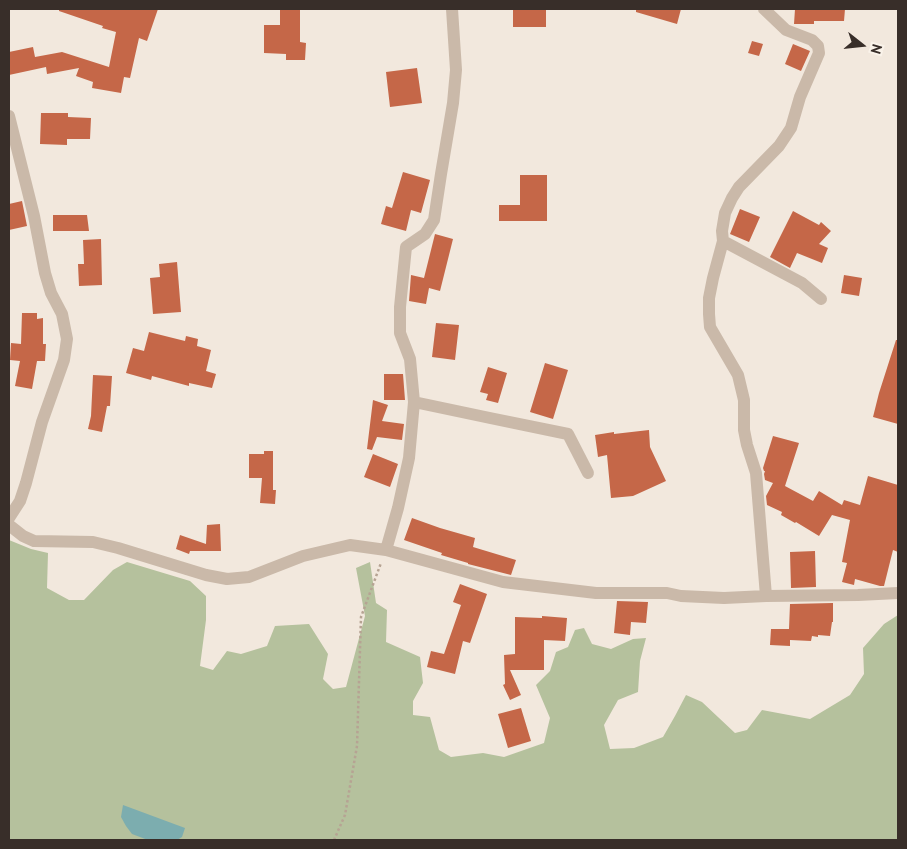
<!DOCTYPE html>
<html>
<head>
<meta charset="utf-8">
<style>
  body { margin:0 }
  #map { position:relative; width:907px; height:849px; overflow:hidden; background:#f2e8dd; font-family:"PT Sans",sans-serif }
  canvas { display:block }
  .frame { position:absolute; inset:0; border:10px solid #382e29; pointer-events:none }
  .north { position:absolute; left:837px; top:20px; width:50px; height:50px; -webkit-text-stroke:4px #faf3ea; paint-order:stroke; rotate:106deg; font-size:14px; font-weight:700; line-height:20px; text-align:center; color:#382e29 }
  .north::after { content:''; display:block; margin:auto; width:18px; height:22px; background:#382e29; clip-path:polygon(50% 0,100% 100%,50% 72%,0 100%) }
</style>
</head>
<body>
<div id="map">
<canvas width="907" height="849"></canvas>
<div class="frame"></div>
<div class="north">N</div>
</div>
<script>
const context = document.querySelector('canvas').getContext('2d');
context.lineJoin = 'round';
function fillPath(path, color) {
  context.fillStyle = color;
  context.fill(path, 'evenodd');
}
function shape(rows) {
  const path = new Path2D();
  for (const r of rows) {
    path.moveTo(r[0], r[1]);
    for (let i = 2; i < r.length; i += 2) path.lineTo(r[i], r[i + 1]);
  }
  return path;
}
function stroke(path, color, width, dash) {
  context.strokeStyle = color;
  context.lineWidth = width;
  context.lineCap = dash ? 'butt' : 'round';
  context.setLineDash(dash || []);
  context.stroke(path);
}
const green = shape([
  [9,540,31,549,48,553,47,588,69,600,84,600,113,570,127,562,190,581,206,596,206,620,200,666,213,670,227,651,241,654,267,646,275,626,309,624,328,654,323,679,333,689,346,687,365,616,356,568,370,562,376,603,387,610,386,642,420,657,423,683,413,701,413,715,430,717,439,750,451,757,483,753,504,757,544,743,550,718,536,685,550,671,556,652,568,647,575,630,584,628,592,644,611,649,633,639,646,638,640,661,638,692,618,700,604,725,610,749,634,748,663,737,675,716,686,695,702,702,735,733,747,730,762,710,810,719,850,695,864,674,863,648,884,624,898,615,898,840,9,840]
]);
const water = shape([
  [123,805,185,828,182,837,177,840,148,840,132,834,126,826,121,817]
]);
const building = shape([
  [59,9,158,9,147,41,139,38,130,78,124,77,121,93,92,88,93,82,76,76,79,68,47,74,46,67,9,75,9,52,33,47,35,57,62,52,109,67,116,32,102,28,103,26,59,11],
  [280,9,300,9,300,42,306,43,305,60,286,60,286,54,264,53,264,25,280,25],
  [513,9,546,9,546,27,513,27],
  [636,9,681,9,677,24,636,12],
  [795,9,845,9,844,21,814,21,814,24,794,24],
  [752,41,763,44,759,56,748,53],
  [793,44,810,51,801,71,785,64],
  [417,68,422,103,390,107,386,72],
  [41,113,68,113,68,117,91,118,90,139,67,139,67,145,40,144],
  [403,172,430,180,421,213,411,210,406,231,381,224,386,206,392,208],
  [520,175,547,175,547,221,499,221,499,205,520,205],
  [22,201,27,226,9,230,9,204],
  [740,209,760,217,749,242,730,234],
  [793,211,819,225,821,222,831,231,819,244,828,248,822,263,797,253,790,268,770,257],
  [53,215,87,215,89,231,53,231],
  [435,234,453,239,440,291,429,288,426,304,409,301,411,275,424,278],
  [101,239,102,285,79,286,78,264,84,264,83,240],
  [177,262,181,312,153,314,150,278,160,277,159,264],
  [844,275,862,278,859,296,841,293],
  [22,313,37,313,37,319,43,318,43,344,46,344,45,361,37,361,32,389,15,386,20,361,10,360,11,343,21,344],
  [436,323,459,325,455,360,432,357],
  [149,332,185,341,186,336,198,339,197,346,211,350,206,371,216,374,212,388,189,383,189,386,152,376,151,380,126,373,133,348,144,351],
  [896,340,898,340,898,424,873,417,879,393],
  [545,363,568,370,553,419,530,412],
  [488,367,507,373,498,403,486,400,488,394,480,392],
  [384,374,403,374,405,400,384,400],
  [93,375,112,376,110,406,107,406,102,432,88,429,91,416],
  [373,400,388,405,382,421,404,424,402,440,377,437,372,450,367,449],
  [649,430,650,447,666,481,633,496,611,498,607,455,598,457,595,435,614,432,614,434],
  [773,436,799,443,785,486,813,501,819,491,842,505,844,500,860,505,868,476,898,485,898,552,893,550,884,586,880,586,855,579,854,585,842,582,847,563,842,562,850,520,832,515,819,536,796,522,795,523,781,515,782,512,767,505,766,496,773,483,765,480,764,474,765,471,764,471,763,468],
  [264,451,273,451,273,490,276,490,275,504,260,503,262,478,249,478,249,454,264,454],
  [373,454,398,464,390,487,364,477],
  [412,518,440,528,475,538,473,547,516,560,511,575,468,564,468,563,441,555,442,553,404,540],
  [220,524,221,551,190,551,189,554,176,549,180,535,206,544,207,525],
  [815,551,816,587,791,588,790,552],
  [460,584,487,594,470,643,463,641,455,674,427,667,431,651,444,654,461,605,453,602],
  [617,601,648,602,646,623,631,622,630,635,614,633],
  [833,603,833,622,832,622,830,636,818,635,818,637,812,636,811,641,790,640,790,646,770,645,771,629,789,629,790,604],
  [542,616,567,618,565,641,544,640,544,670,510,670,521,695,510,700,503,685,505,684,504,655,515,654,515,617,542,618],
  [521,708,531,741,508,748,498,714]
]);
const path = shape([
  [334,840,345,815,357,746,361,617,381,563]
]);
const minor = shape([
  [764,9,786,30,812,40,818,46,819,53,800,97,791,128,779,146,739,187,732,198,725,213,722,231,723,241,713,278,709,298,709,314,710,327,738,375,744,400,744,430,747,445,756,473,766,596],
  [9,116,34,216,45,273,51,293,62,314,67,339,64,360,42,422,26,483,20,501,9,518],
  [723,241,802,283,821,299],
  [414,402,490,418,568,434,588,473],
  [9,525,23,536,34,541,93,542,118,548,206,575,227,579,249,577,303,556,350,545,386,550,503,582,596,593,667,593,681,596,724,598,766,596,858,595,898,593],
  [386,550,398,508,409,458,414,402,410,359,400,333,400,307,406,247,425,234,434,220,441,174,453,103,456,70,452,9]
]);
fillPath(green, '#b5c19d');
fillPath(water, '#7cadaf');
fillPath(building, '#c56748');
stroke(path, '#b6a393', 2.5, [2.5, 2.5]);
stroke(minor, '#cab9a9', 12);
</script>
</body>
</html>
